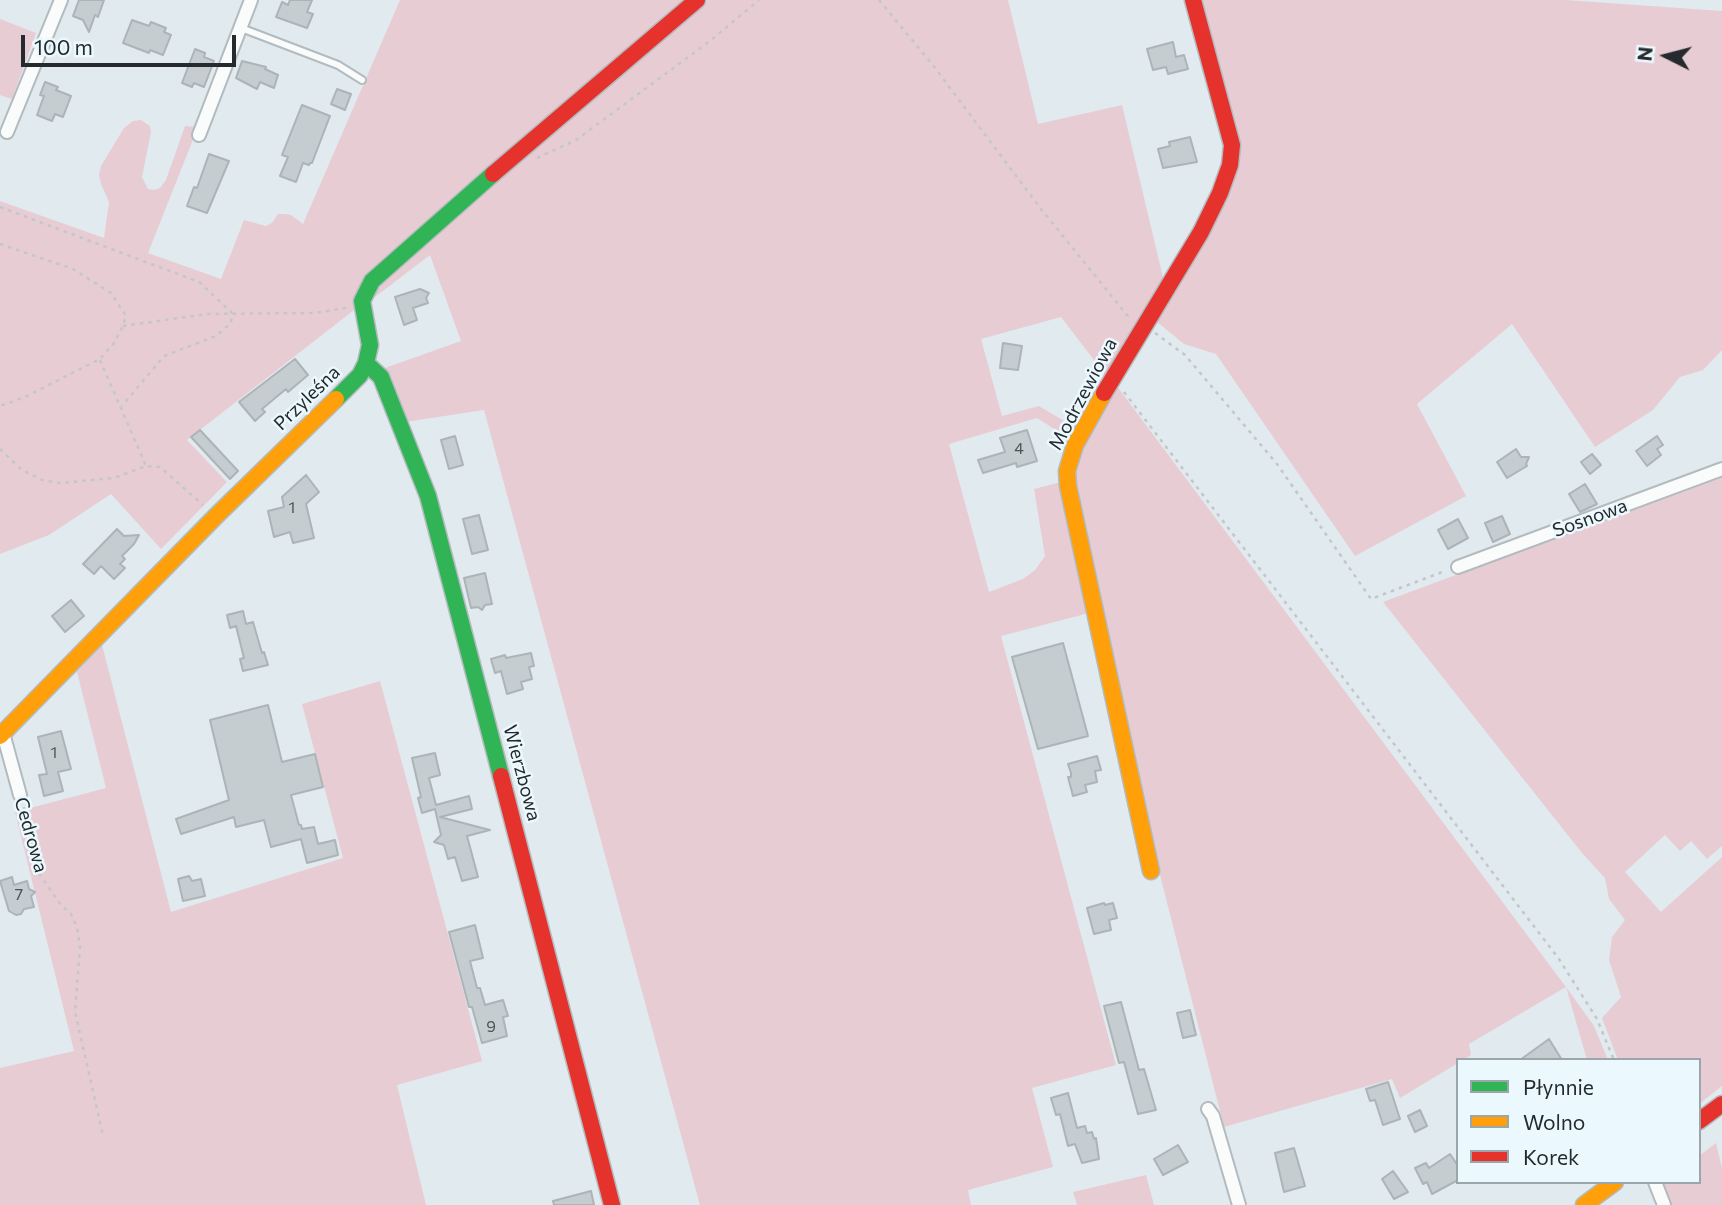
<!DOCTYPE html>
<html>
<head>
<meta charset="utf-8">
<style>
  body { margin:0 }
  #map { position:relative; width:1722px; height:1205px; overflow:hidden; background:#e1eaee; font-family:Commissioner,sans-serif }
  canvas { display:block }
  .legend { position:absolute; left:1456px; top:1058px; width:245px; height:126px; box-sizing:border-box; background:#ebf9ff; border:2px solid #9ba6ab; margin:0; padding:9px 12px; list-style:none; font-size:21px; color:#242a2d }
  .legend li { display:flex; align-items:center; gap:14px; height:35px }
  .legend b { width:35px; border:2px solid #9ba6ab }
  .north { position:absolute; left:1631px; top:21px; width:70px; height:70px; -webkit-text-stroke:5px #ebf9ff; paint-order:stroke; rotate:276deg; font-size:19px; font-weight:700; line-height:28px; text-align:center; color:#242a2d }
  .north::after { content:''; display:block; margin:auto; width:24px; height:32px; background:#242a2d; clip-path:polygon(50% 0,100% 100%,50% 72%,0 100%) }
  .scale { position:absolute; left:21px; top:35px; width:215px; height:32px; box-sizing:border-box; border:4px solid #242a2d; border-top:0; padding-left:9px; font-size:21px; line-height:24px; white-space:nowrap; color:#242a2d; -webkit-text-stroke:5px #ebf9ff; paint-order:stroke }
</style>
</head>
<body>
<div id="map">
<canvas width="1722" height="1205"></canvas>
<ul class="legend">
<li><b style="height:9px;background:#30b455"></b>Płynnie</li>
<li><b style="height:9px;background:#ff9f0a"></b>Wolno</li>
<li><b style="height:9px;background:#e5322d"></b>Korek</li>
</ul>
<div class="north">N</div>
<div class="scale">100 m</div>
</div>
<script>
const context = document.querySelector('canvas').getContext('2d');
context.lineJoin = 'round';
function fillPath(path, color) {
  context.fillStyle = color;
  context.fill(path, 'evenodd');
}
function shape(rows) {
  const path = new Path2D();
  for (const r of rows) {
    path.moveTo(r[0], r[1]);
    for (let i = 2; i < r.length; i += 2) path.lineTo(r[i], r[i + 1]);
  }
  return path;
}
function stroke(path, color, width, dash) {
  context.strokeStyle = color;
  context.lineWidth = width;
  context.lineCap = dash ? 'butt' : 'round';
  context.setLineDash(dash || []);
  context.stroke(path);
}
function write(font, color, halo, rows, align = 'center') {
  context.font = font + ' Commissioner,sans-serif';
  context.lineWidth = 5;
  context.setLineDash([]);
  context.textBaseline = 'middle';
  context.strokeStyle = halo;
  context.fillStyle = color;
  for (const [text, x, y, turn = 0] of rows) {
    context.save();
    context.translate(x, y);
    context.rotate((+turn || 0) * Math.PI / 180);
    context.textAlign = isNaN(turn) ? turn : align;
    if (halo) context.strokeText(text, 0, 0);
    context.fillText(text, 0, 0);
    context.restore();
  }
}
const green = shape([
  [400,0,687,0,369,279,355,294,358,307,187,440,227,482,161,549,111,494,49,535,0,554,0,201,104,238,109,202,101,184,99,175,101,166,124,128,133,121,141,120,150,126,151,132,142,177,148,189,154,190,160,188,166,180,185,126,198,127,148,253,221,279,244,220,266,226,272,223,278,214,285,214,291,215,303,224],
  [708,0,1008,0,1038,124,1122,105,1165,286,1107,377,1061,317,981,339,1002,416,1039,406,1076,428,1070,439,1037,418,949,444,989,592,1023,579,1035,570,1045,556,1034,489,1061,482,1089,613,1001,636,1116,1065,1032,1088,1053,1167,968,1190,971,1205,700,1205,484,410,405,422,385,368,461,341,430,255,375,297,372,290],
  [1200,0,1566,0,1722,11,1722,350,1703,370,1680,377,1653,410,1595,447,1512,324,1417,404,1466,496,1355,556,1216,354,1184,344,1156,321,1208,233,1240,157],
  [0,19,36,33,12,99,0,95],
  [1116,385,1566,987,1594,1026,1608,1060,1587,1060,1566,987,1469,1044,1471,1055,1463,1060,1458,1060,1458,1063,1400,1098,1392,1079,1224,1127,1160,875,1071,464],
  [1722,476,1722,846,1707,859,1691,841,1680,851,1665,835,1625,872,1661,912,1722,857,1722,1086,1699,1104,1699,1060,1618,1060,1602,1018,1621,997,1609,960,1612,937,1625,920,1609,899,1605,878,1582,853,1383,602],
  [102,645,171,912,343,858,302,704,380,681,482,1061,397,1085,426,1205,0,1205,0,1068,74,1051,15,812,106,788,77,672],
  [1716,1143,1722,1168,1722,1205,1668,1205,1661,1185,1665,1182,1699,1182,1699,1156],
  [1146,1175,1154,1205,1077,1205,1073,1192]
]);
const building = shape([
  [79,0,104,0,98,17,95,15,89,32,83,20,73,16,79,0],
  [290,0,312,0,307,12,313,14,307,28,276,17,282,2,288,5,290,0],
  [132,20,149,26,151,22,166,28,164,32,171,35,163,55,150,50,149,53,123,43,132,20],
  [1173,42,1176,57,1184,55,1188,69,1168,74,1166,67,1153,70,1147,49,1173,42],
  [195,49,205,53,204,57,214,61,204,87,194,83,192,87,182,83,195,49],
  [242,61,266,67,265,69,278,75,274,88,260,82,257,89,236,78,242,61],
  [45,82,58,87,56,90,71,96,63,117,55,114,52,121,37,115,44,96,40,95,45,82],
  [337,89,351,94,345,110,331,104,337,89],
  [302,105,330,116,312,163,310,163,309,165,303,163,296,182,280,176,288,157,282,155,302,105],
  [1190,137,1197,162,1163,168,1158,149,1170,146,1169,142,1190,137],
  [209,154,229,161,207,213,187,206,194,187,197,188,209,154],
  [420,289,429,293,426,298,428,303,413,308,417,320,404,325,395,297,420,289],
  [1003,343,1022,346,1018,370,1000,368,1003,343],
  [295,359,308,375,288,392,286,389,262,409,265,412,255,421,239,402,295,359],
  [200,430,238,471,230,479,191,437,200,430],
  [1027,430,1037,461,1017,467,1016,463,983,473,978,460,1005,452,1000,438,1027,430],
  [455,436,463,465,449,469,441,440,455,436],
  [1657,436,1663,445,1657,449,1661,455,1647,466,1636,451,1657,436],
  [1516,449,1521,457,1529,457,1526,464,1527,466,1507,478,1497,462,1516,449],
  [1592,454,1601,465,1590,474,1581,462,1592,454],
  [306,475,319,492,306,504,314,538,293,543,290,532,274,537,268,511,284,507,282,497,306,475],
  [1585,484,1597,504,1580,512,1569,494,1585,484],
  [479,515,488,550,472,554,463,519,479,515],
  [1502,516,1510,534,1493,542,1485,523,1502,516],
  [1458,519,1468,538,1448,549,1438,530,1458,519],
  [117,529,124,536,139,535,134,544,122,556,125,559,120,564,125,568,114,579,101,566,94,574,83,564,117,529],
  [485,573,492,604,485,605,482,610,478,607,471,608,464,578,485,573],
  [71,600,84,616,65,632,52,616,71,600],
  [243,611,246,624,253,622,262,653,264,652,268,665,243,671,240,659,244,658,236,626,230,628,227,615,243,611],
  [1063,643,1088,736,1038,749,1012,657,1063,643],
  [531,653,534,666,529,667,532,679,521,682,523,689,507,694,501,671,495,673,491,659,505,655,506,658,531,653],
  [268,705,282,762,315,754,323,787,291,795,299,825,301,825,302,829,314,827,318,844,335,840,338,855,307,863,301,839,271,847,264,820,236,827,234,817,181,834,176,819,229,800,210,720,268,705],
  [61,731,71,769,58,772,63,791,44,796,39,775,47,774,38,737,61,731],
  [435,753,440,775,429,778,436,805,469,796,472,809,440,817,490,830,467,836,478,877,462,881,455,857,448,859,444,845,434,842,441,835,435,809,422,813,418,798,421,797,412,758,435,753],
  [1097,756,1101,770,1095,771,1097,782,1085,785,1087,792,1073,796,1068,777,1071,777,1071,773,1068,764,1097,756],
  [189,876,192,881,201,879,205,896,183,901,178,879,189,876],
  [12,877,14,885,27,881,29,889,35,892,31,896,34,907,24,909,21,914,16,915,9,911,0,881,12,877],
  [1104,903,1105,905,1113,903,1117,918,1109,920,1111,930,1094,934,1087,908,1104,903],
  [475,925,483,958,470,961,477,988,480,988,485,1005,503,1000,508,1016,503,1017,507,1036,482,1043,472,1007,469,1007,449,932,475,925],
  [1121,1002,1139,1070,1144,1069,1156,1110,1138,1114,1124,1062,1119,1063,1104,1006,1121,1002],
  [1190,1010,1196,1035,1183,1038,1177,1013,1190,1010],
  [1549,1039,1562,1060,1520,1060,1549,1039],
  [1388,1082,1400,1119,1383,1125,1375,1100,1370,1101,1366,1089,1388,1082],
  [1068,1093,1077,1128,1085,1126,1087,1133,1092,1132,1094,1139,1096,1138,1099,1159,1082,1163,1075,1144,1068,1146,1060,1114,1056,1115,1051,1098,1068,1093],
  [1420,1110,1427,1126,1415,1132,1408,1116,1420,1110],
  [1178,1145,1188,1162,1163,1175,1154,1159,1178,1145],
  [1294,1148,1305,1186,1284,1192,1275,1153,1294,1148],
  [1450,1154,1458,1166,1458,1180,1432,1194,1427,1182,1423,1184,1415,1168,1426,1163,1429,1168,1450,1154],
  [1393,1171,1408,1192,1394,1199,1382,1179,1393,1171],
  [591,1191,594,1205,554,1205,553,1201,591,1191]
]);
const path = shape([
  [879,0,932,64,1041,209,1127,315,1132,318],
  [537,158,576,140,710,41,759,0],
  [0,207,199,282,232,313,231,323,216,336,164,356,122,406],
  [0,244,73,269,111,293,126,316,123,326,114,343,100,359,25,397,0,406],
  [123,326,207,314,315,313,346,308],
  [1155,333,1185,355,1277,464,1371,599,1445,571],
  [100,360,146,466],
  [1124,392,1559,959,1597,1019,1614,1060],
  [0,449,22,470,42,480,60,483,114,478,146,466,160,467,203,505],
  [24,807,40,875,61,905,71,914,77,927,80,947,75,1012,103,1135]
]);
const lane = shape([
  [241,28,338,65,362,80]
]);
const street = shape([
  [7,132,61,0],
  [199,135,251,0],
  [1458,567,1722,469],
  [3,733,20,795],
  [1208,1109,1213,1116,1239,1205],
  [1655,1182,1664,1205]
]);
const fast = shape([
  [366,363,381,377,428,496,501,776],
  [336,399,360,375,366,363,370,345,362,301,372,281,493,174]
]);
const slow = shape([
  [1104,393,1075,445,1067,471,1068,486,1151,871],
  [0,736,216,516,336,399],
  [1584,1205,1615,1182]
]);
const jam = shape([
  [493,174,697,0],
  [1104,393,1201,232,1220,193,1230,165,1232,145,1193,0],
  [501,776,612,1205],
  [1699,1121,1722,1104]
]);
const numberNames = [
  ["4",1019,449],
  ["1",292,508],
  ["1",54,753],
  ["7",19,895],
  ["9",491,1027]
];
const streetNames = [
  ["Modrzewiowa",1083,394,-62],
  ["Przyleśna",307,398,-44],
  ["Sosnowa",1590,518,-20],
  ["Wierzbowa",522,773,75],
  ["Cedrowa",31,835,74]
];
fillPath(green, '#e8ccd4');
fillPath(building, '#c6cdd0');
stroke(building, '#adb4b7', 2);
stroke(lane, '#b3bbbe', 10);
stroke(street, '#b3bbbe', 16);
stroke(fast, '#b3bbbe', 19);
stroke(slow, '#b3bbbe', 19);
stroke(jam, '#b3bbbe', 19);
stroke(path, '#c4c7c9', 2.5, [3.5, 5]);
stroke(lane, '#fafcfc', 6);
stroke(street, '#fafcfc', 12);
stroke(fast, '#30b455', 16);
stroke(slow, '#ff9f0a', 16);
stroke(jam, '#e5322d', 16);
write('16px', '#4c5356', null, numberNames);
write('19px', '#242a2d', '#ebf9ff', streetNames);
</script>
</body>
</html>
